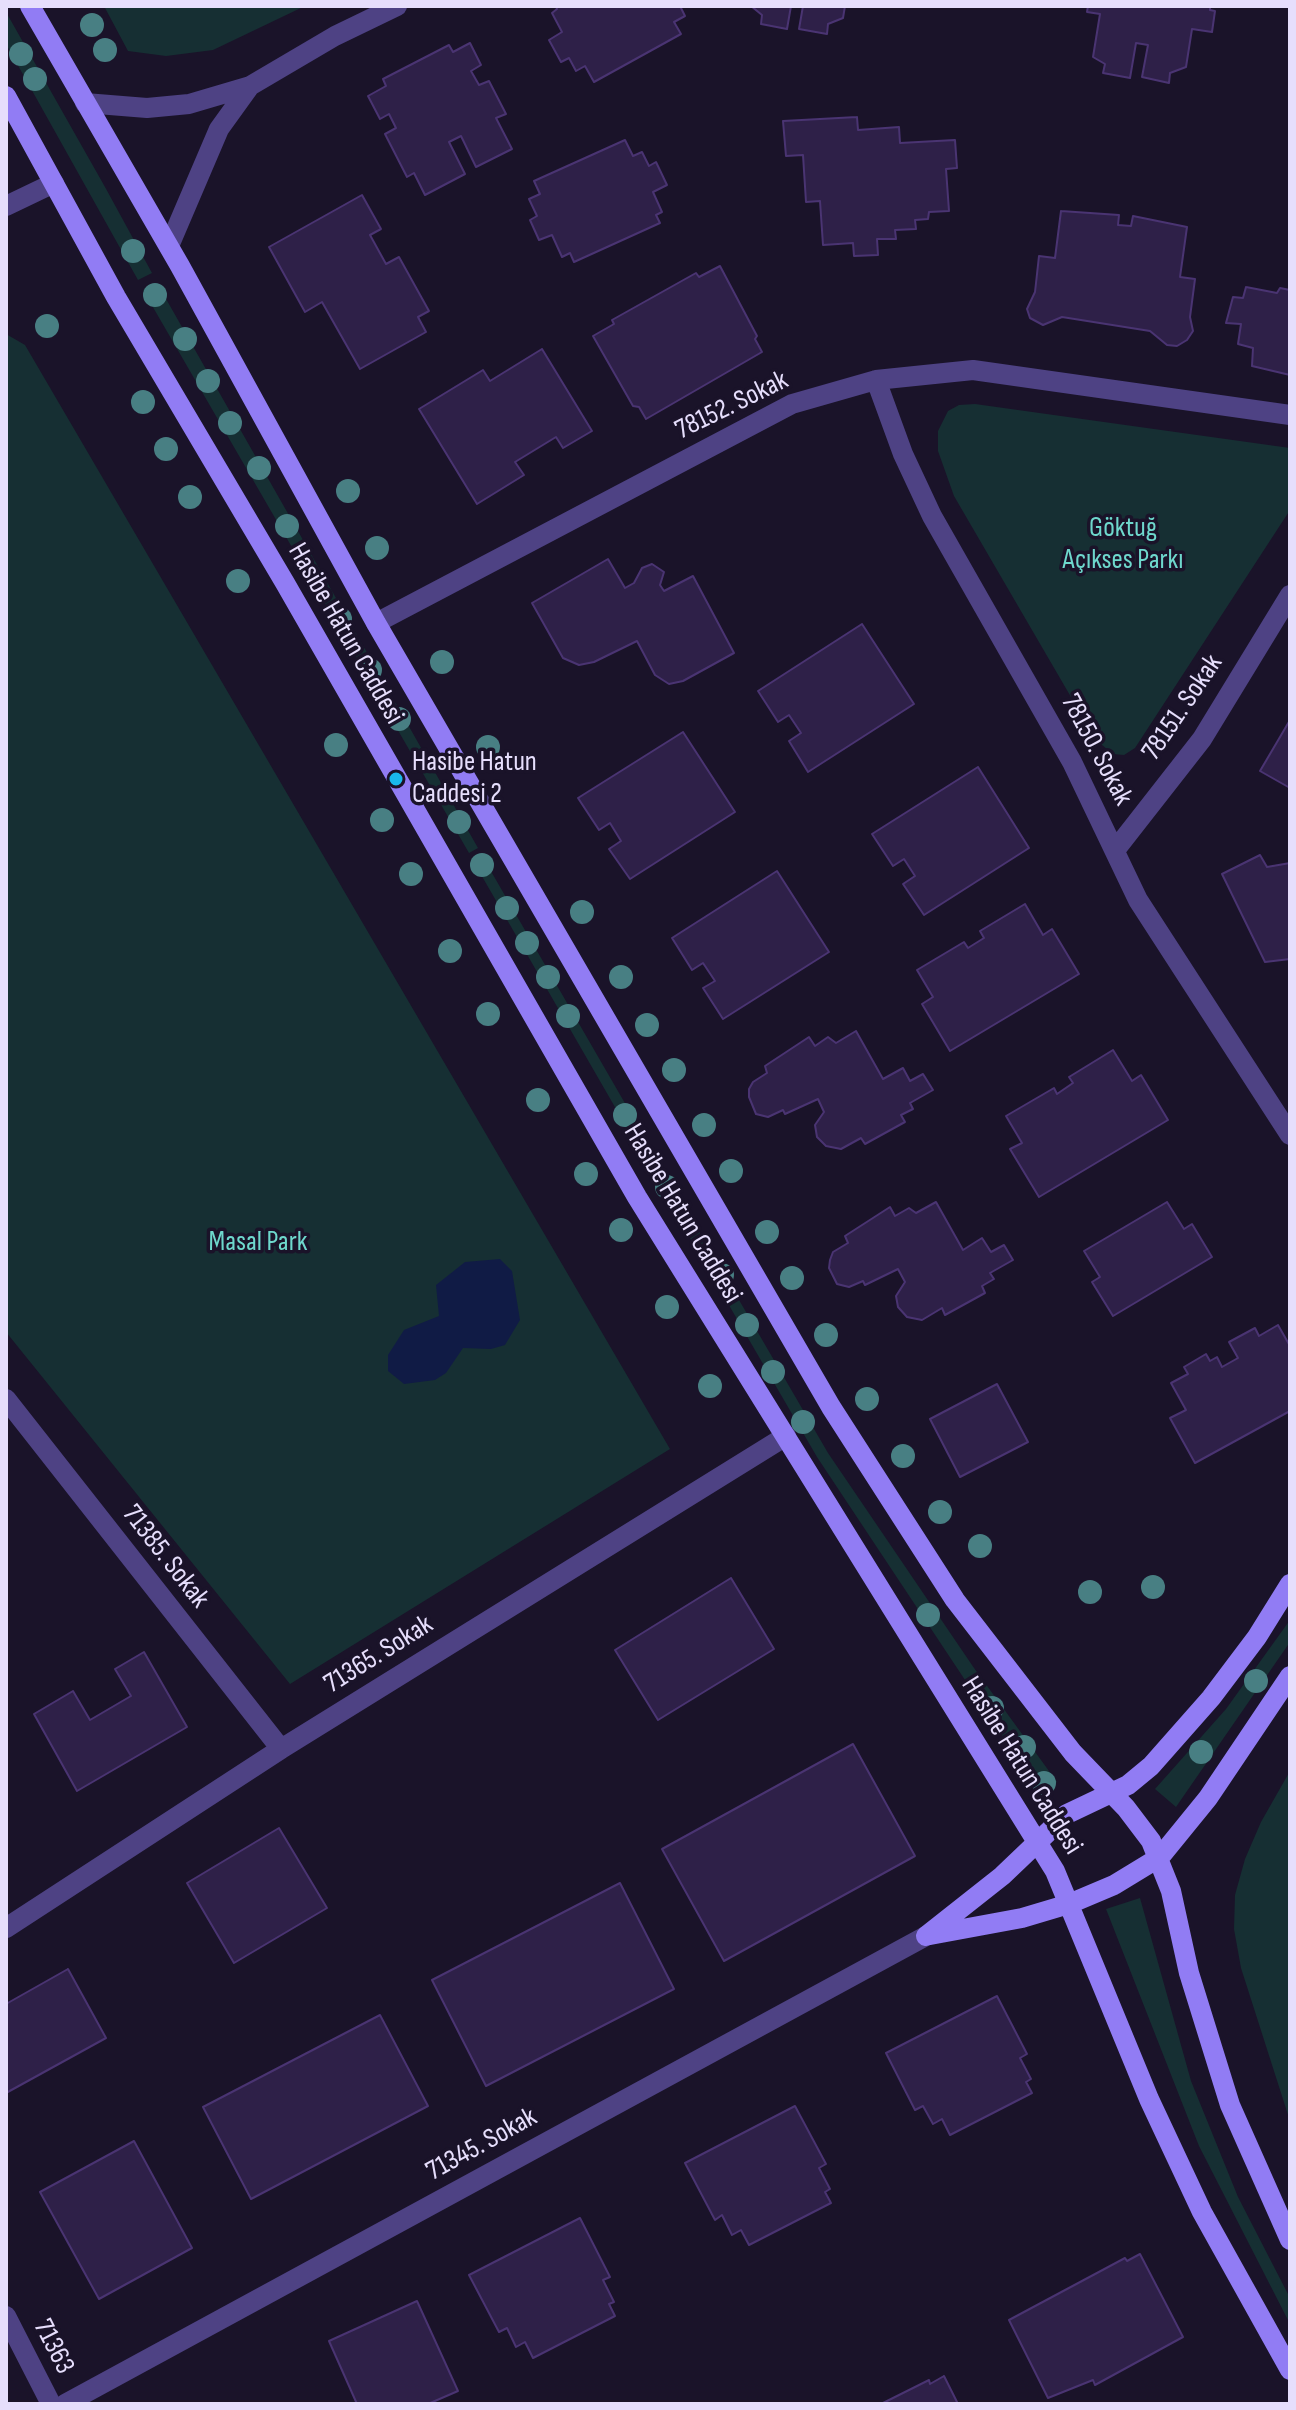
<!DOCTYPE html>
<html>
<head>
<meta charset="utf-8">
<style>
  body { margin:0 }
  #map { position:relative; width:1296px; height:2410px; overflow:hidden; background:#1a1329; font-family:"Sofia Sans Condensed",sans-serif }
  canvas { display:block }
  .frame { position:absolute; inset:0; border:8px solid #e6defc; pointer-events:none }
</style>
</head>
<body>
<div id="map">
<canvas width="1296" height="2410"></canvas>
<div class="frame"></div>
</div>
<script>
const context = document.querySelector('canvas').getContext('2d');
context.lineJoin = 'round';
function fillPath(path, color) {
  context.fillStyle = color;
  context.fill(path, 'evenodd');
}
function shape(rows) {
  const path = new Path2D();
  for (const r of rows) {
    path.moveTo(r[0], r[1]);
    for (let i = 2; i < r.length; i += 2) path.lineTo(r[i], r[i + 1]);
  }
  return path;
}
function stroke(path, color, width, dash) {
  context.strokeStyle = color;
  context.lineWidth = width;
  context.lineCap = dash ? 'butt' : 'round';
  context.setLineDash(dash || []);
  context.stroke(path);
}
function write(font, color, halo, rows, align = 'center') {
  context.font = font + ' "Sofia Sans Condensed",sans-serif';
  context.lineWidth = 7;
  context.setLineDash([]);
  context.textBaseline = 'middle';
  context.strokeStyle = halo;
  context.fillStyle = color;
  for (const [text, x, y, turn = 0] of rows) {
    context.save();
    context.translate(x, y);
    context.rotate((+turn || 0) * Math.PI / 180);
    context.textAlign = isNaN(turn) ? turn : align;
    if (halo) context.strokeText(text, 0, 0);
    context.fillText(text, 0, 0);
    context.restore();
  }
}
const green = shape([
  [104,6,305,6,213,50,166,56,128,51],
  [6,12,105,187,152,273,138,280,6,44],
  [157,283,478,848,469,853,143,290],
  [6,334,25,345,670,1449,290,1684,6,1332],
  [975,404,1290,448,1290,510,1135,748,1124,755,1113,754,1096,740,954,496,938,451,938,431,948,411,959,405],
  [481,854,667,1176,657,1180,472,859],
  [671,1183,828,1453,974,1668,1057,1782,1040,1793,817,1457,661,1188],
  [1290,1620,1290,1642,1176,1807,1155,1789,1226,1709],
  [1290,1771,1290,2121,1241,1968,1234,1929,1235,1895,1245,1859,1261,1822],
  [1140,1898,1191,2081,1238,2197,1290,2298,1290,2324,1199,2146,1106,1909]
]);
const water = shape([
  [500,1259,512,1271,520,1320,505,1345,491,1349,463,1348,446,1373,435,1380,404,1384,388,1371,388,1355,404,1330,439,1316,436,1285,465,1262]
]);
const building = shape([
  [556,6,680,6,685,16,674,22,681,34,594,82,585,66,576,71,569,58,561,62,549,40,562,32,552,13,557,9,556,6],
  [751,6,791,6,787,29,761,24,762,15,751,6],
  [803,6,845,6,843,18,828,24,827,34,799,29,803,6],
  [1088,6,1210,6,1210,10,1215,11,1212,32,1192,29,1186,67,1170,73,1169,83,1142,77,1148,45,1136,43,1130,78,1103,73,1105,64,1093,57,1100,14,1087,12,1088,6],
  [470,43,481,65,471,71,479,85,489,81,506,114,496,118,512,149,476,167,461,136,449,142,465,174,425,195,414,173,407,177,385,134,396,128,389,114,380,119,368,96,386,86,383,79,449,45,453,52,470,43],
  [857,117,858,130,899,127,900,143,955,140,957,168,946,169,949,211,929,212,928,219,915,220,916,229,895,230,896,239,877,239,878,255,854,256,853,243,823,245,820,201,806,202,803,155,786,156,783,121,857,117],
  [625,140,633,156,642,152,649,166,656,162,667,185,653,192,662,212,656,215,660,223,574,262,570,253,562,257,552,235,539,240,530,220,537,216,529,199,540,194,534,181,625,140],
  [362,195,381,229,370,235,386,264,399,257,429,311,418,317,426,332,360,369,322,302,305,312,269,247,362,195],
  [1061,211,1119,215,1118,225,1131,226,1133,216,1187,227,1180,277,1195,279,1190,317,1193,331,1187,340,1177,346,1167,345,1150,331,1062,317,1043,325,1030,318,1027,309,1035,292,1039,256,1055,258,1061,211],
  [720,266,757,336,755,339,762,352,646,419,639,407,633,406,593,336,614,324,612,320,696,273,699,277,720,266],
  [1246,287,1277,293,1280,288,1290,290,1290,375,1252,366,1253,348,1238,344,1241,324,1226,323,1233,297,1243,298,1246,287],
  [542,349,592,431,563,448,556,437,515,462,524,475,477,504,419,409,483,370,490,381,542,349],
  [608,559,625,588,634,583,642,568,652,564,664,572,660,585,664,591,693,576,734,653,683,681,669,684,655,675,637,641,594,662,579,665,563,658,532,603,608,559],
  [862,624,914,704,808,772,789,741,801,733,789,715,778,722,758,691,862,624],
  [1290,720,1290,788,1260,771,1290,720],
  [683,732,735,812,630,879,609,849,621,841,610,823,599,830,578,798,683,732],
  [978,767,1029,848,924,915,903,884,915,876,904,859,893,866,872,834,978,767],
  [1260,855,1267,867,1290,863,1290,959,1265,962,1222,874,1260,855],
  [777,871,829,952,723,1019,703,988,715,981,703,963,692,970,672,938,777,871],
  [1025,904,1043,935,1052,929,1079,974,950,1051,922,1004,933,997,917,970,964,942,968,948,984,938,980,931,1025,904],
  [856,1031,883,1079,903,1068,910,1081,923,1074,933,1090,910,1103,913,1109,901,1115,905,1122,865,1144,861,1138,841,1149,826,1146,817,1137,815,1125,824,1112,818,1099,785,1114,783,1110,768,1117,756,1114,749,1097,749,1089,753,1082,767,1073,765,1066,809,1037,815,1046,828,1037,836,1043,856,1031],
  [1113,1050,1132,1081,1141,1075,1168,1120,1039,1197,1010,1149,1022,1143,1006,1116,1054,1088,1057,1094,1073,1083,1069,1077,1113,1050],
  [936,1202,963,1250,982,1238,991,1252,1004,1245,1013,1260,990,1273,994,1279,982,1286,985,1293,945,1315,942,1308,922,1320,907,1317,898,1307,896,1296,905,1282,898,1269,865,1285,863,1281,849,1287,837,1284,829,1268,830,1260,833,1252,848,1243,845,1236,890,1207,895,1216,909,1208,916,1213,936,1202],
  [1167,1202,1184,1229,1192,1224,1212,1257,1113,1316,1092,1282,1100,1277,1084,1251,1167,1202],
  [1278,1325,1290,1346,1290,1411,1195,1463,1170,1418,1186,1410,1171,1383,1188,1374,1184,1367,1206,1354,1210,1361,1217,1357,1222,1367,1238,1358,1229,1342,1255,1328,1259,1336,1278,1325],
  [997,1384,1028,1442,960,1477,930,1419,997,1384],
  [731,1578,774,1649,658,1720,615,1650,731,1578],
  [144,1652,187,1727,77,1791,34,1714,73,1691,90,1720,131,1696,115,1669,144,1652],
  [853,1744,915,1856,724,1961,662,1849,853,1744],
  [279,1828,327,1908,234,1963,187,1883,279,1828],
  [620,1883,674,1989,486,2086,432,1980,620,1883],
  [68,1969,106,2038,6,2093,6,2004,68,1969],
  [997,1996,1027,2054,1020,2058,1031,2079,1026,2082,1032,2093,950,2135,942,2119,933,2124,923,2106,915,2110,886,2053,997,1996],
  [380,2015,428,2106,251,2199,203,2107,380,2015],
  [795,2106,826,2164,819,2168,830,2189,825,2192,831,2203,749,2245,741,2230,732,2235,722,2215,715,2220,685,2163,795,2106],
  [134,2141,192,2248,99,2299,40,2192,134,2141],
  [580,2218,610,2277,603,2280,614,2302,609,2304,615,2316,533,2358,525,2342,516,2347,507,2328,499,2332,469,2275,580,2218],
  [1140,2254,1183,2337,1095,2385,1093,2380,1048,2398,1009,2320,1125,2258,1127,2261,1140,2254],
  [417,2301,458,2391,428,2404,357,2404,329,2341,417,2301],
  [944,2376,958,2404,881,2404,929,2380,930,2384,944,2376]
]);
const minor = shape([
  [85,103,147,108,189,104,250,86,335,36,397,6],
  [6,206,54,183],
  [169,246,219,129,250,86],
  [876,380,903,454,932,516,1072,762,1138,900,1290,1135],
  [376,623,792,404,876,380,973,370,1290,415],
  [1116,849,1202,739,1290,595],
  [6,1399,281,1749],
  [6,1928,281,1749,786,1436],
  [6,2316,51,2404],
  [65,2404,926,1936]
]);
const secondary = shape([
  [30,6,180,266,376,623,831,1407,955,1600,1073,1753,1126,1808,1151,1841,1171,1891,1189,1973,1230,2105,1290,2240],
  [6,96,116,297,285,583,637,1197,1055,1871,1149,2099,1202,2212,1290,2370],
  [930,1935,1022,1918,1069,1904,1114,1885,1160,1857,1208,1798,1290,1676],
  [926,1936,1002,1876,1067,1814,1128,1785,1151,1766,1211,1698,1257,1637,1290,1584]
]);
const trees = [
  [92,25],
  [105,50],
  [21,54],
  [35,79],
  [133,251],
  [155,295],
  [47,326],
  [185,339],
  [208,381],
  [143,402],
  [230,423],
  [166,449],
  [259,468],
  [348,491],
  [190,497],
  [287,526],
  [377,548],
  [238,581],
  [340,619],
  [442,662],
  [370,670],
  [399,719],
  [336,745],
  [488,747],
  [382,820],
  [459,822],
  [482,865],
  [411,874],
  [507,908],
  [582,912],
  [527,943],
  [450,951],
  [548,977],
  [621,977],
  [488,1014],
  [568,1016],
  [647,1025],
  [674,1070],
  [538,1100],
  [625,1115],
  [704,1125],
  [731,1171],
  [586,1174],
  [667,1187],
  [621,1230],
  [767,1232],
  [722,1275],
  [792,1278],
  [667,1307],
  [747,1325],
  [826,1335],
  [773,1372],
  [710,1386],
  [867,1399],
  [803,1422],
  [903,1456],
  [940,1512],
  [980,1546],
  [1153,1587],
  [1090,1592],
  [928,1615],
  [1256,1681],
  [992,1708],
  [1024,1747],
  [1201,1752],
  [1044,1783]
];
const markers = [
  [396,779,8,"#19b8ec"]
];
const streetNames = [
  ["78152. Sokak",732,406,-26],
  ["Hasibe Hatun Caddesi",345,634,60],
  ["78151. Sokak",1183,708,-56],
  ["78150. Sokak",1096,750,62],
  ["Hasibe Hatun Caddesi",682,1214,59],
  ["71385. Sokak",165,1557,52],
  ["71365. Sokak",379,1655,-32],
  ["Hasibe Hatun Caddesi",1021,1766,58],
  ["71345. Sokak",482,2145,-29],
  ["71363",53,2347,63]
];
const parkNames = [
  ["Göktuğ",1123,529],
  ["Açıkses Parkı",1123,561],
  ["Masal Park",258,1243]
];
const poiNames = [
  ["Hasibe Hatun",412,763],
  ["Caddesi 2",412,795]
];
fillPath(green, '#162f33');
fillPath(water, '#101b45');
fillPath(building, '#2e2048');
stroke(building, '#4a3472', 2);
stroke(minor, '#4e4284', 20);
stroke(secondary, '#917cf4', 20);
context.fillStyle = '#487f83';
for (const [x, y] of trees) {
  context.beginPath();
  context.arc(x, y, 12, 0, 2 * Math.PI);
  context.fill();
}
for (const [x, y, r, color] of markers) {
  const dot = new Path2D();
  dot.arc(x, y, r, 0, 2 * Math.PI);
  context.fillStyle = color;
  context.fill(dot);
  stroke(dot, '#1a1329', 3);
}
write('28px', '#e6defc', '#1a1329', streetNames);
write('28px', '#6ed8cd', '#1a1329', parkNames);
write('28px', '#e6defc', '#1a1329', poiNames, 'left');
</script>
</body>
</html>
